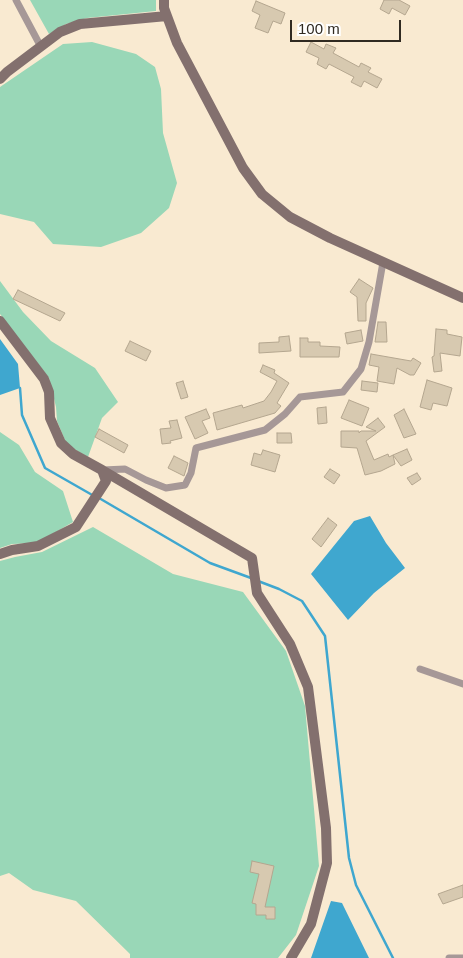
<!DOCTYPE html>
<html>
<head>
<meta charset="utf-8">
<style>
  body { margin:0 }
  #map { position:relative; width:463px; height:958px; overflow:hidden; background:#f9ead1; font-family:Arial,sans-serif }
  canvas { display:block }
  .scale { position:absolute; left:290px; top:20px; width:111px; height:22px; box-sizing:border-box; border:2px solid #302a21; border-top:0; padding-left:6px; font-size:15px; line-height:18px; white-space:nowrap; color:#302a21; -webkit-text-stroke:4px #fff; paint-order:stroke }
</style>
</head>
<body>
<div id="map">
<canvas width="463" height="958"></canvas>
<div class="scale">100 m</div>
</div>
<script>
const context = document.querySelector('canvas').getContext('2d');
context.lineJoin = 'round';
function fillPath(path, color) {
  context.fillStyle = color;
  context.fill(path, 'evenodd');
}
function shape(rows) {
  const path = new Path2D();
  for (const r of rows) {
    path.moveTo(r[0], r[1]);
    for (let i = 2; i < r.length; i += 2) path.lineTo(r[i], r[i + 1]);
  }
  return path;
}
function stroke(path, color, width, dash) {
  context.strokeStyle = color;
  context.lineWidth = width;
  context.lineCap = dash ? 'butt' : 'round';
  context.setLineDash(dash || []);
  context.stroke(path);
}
const green = shape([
  [30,0,156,0,156,11,87,18,66,24,49,34],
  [92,42,136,54,155,67,161,89,163,133,177,183,169,208,141,233,101,247,53,244,34,222,0,214,0,87,63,44],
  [0,281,23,312,51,341,95,368,118,402,102,418,88,457,67,445,57,421,56,407,49,378,0,314],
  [0,432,19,445,35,472,63,491,73,522,37,543,12,544,0,548],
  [93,527,173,574,243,592,286,651,305,706,319,866,296,935,278,958,130,958,130,954,76,901,33,890,9,873,0,876,0,561,15,557,42,552]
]);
const water = shape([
  [0,339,18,364,20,388,0,395],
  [370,516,386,543,405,568,374,593,348,620,311,574,354,521],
  [331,901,342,903,369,958,311,958]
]);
const stream = shape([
  [20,388,22,415,45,468,94,496],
  [99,498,210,563,251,578],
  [258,581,279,589,302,601,325,636,349,858,356,885,393,958]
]);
const building = shape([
  [384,0,399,0,410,6,405,15,392,8,389,14,380,9,384,0],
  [256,1,285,13,281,24,273,21,268,33,255,28,260,15,252,11,256,1],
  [311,42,324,49,326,44,336,48,333,53,359,67,361,63,371,68,368,72,382,79,377,88,364,81,361,87,351,82,354,77,329,64,326,69,317,64,319,58,306,52,311,42],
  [359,279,373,288,366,303,366,321,358,321,357,297,350,292,359,279],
  [18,290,65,313,60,321,13,299,18,290],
  [378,322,386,322,387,342,375,342,378,322],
  [436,329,447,330,447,334,462,337,460,356,440,353,442,371,434,372,432,357,434,356,436,329],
  [361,330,363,341,347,344,345,333,361,330],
  [289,336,291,351,259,353,259,343,279,342,279,337,289,336],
  [300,338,308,338,308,342,320,342,320,346,340,347,339,357,300,357,300,338],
  [130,341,151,351,146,361,125,351,130,341],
  [371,354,411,361,413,358,421,363,414,375,410,375,397,368,394,384,377,381,379,367,369,365,371,354],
  [263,365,275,370,274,373,289,383,277,403,281,406,275,413,217,430,213,413,242,405,243,408,264,401,271,392,277,381,260,372,263,365],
  [427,380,452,388,447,406,433,403,431,410,420,407,427,380],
  [183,381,188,397,181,399,176,383,183,381],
  [362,381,378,383,377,392,361,390,362,381],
  [349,400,369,408,362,426,341,418,349,400],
  [326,407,327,423,318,424,317,408,326,407],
  [206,409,210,418,202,421,208,433,195,439,185,417,206,409],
  [404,409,416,434,404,438,394,415,404,409],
  [378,418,385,427,366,441,374,460,388,454,389,457,393,455,395,464,381,471,365,475,357,448,341,447,341,431,359,431,359,433,361,431,376,431,366,427,378,418],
  [177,420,182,438,170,441,171,443,162,444,160,429,171,428,169,421,177,420],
  [99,429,128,445,124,453,95,437,99,429],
  [277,433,291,433,292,443,277,443,277,433],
  [407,449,412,460,401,466,393,455,407,449],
  [263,450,280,455,275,472,251,465,254,453,261,455,263,450],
  [174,456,188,463,184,476,168,468,174,456],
  [330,469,340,475,334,484,324,477,330,469],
  [417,473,421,479,412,485,407,478,417,473],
  [328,518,337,525,321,547,312,539,328,518],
  [252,861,274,866,265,907,275,907,275,919,266,919,266,915,256,915,256,904,252,903,259,874,250,872,252,861],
  [463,885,463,897,443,904,438,894,463,885]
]);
const street = shape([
  [16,0,41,47],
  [103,470,125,469,146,480,166,488,185,485,191,473,196,448,265,430,285,414,300,397,343,392,361,369,369,342,383,262],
  [420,669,463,684],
  [449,958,463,958]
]);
const secondary = shape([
  [164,0,164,8,177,43,243,168,262,194,290,217,330,238,463,298],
  [0,79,7,72,60,32,80,24,167,16],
  [0,321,44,379,49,392,50,418,61,443,73,454,102,470,106,481,76,527,38,546,12,550,0,554],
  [102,470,252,558,257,593,290,644,308,687,326,828,327,863,311,924,291,958]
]);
fillPath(green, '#99d7b7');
fillPath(water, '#3fa7cf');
stroke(stream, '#3fa7cf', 2.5);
fillPath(building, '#d7c9b0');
stroke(building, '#b4a68f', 1);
stroke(street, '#a69897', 7);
stroke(secondary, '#83706e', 10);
</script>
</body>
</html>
